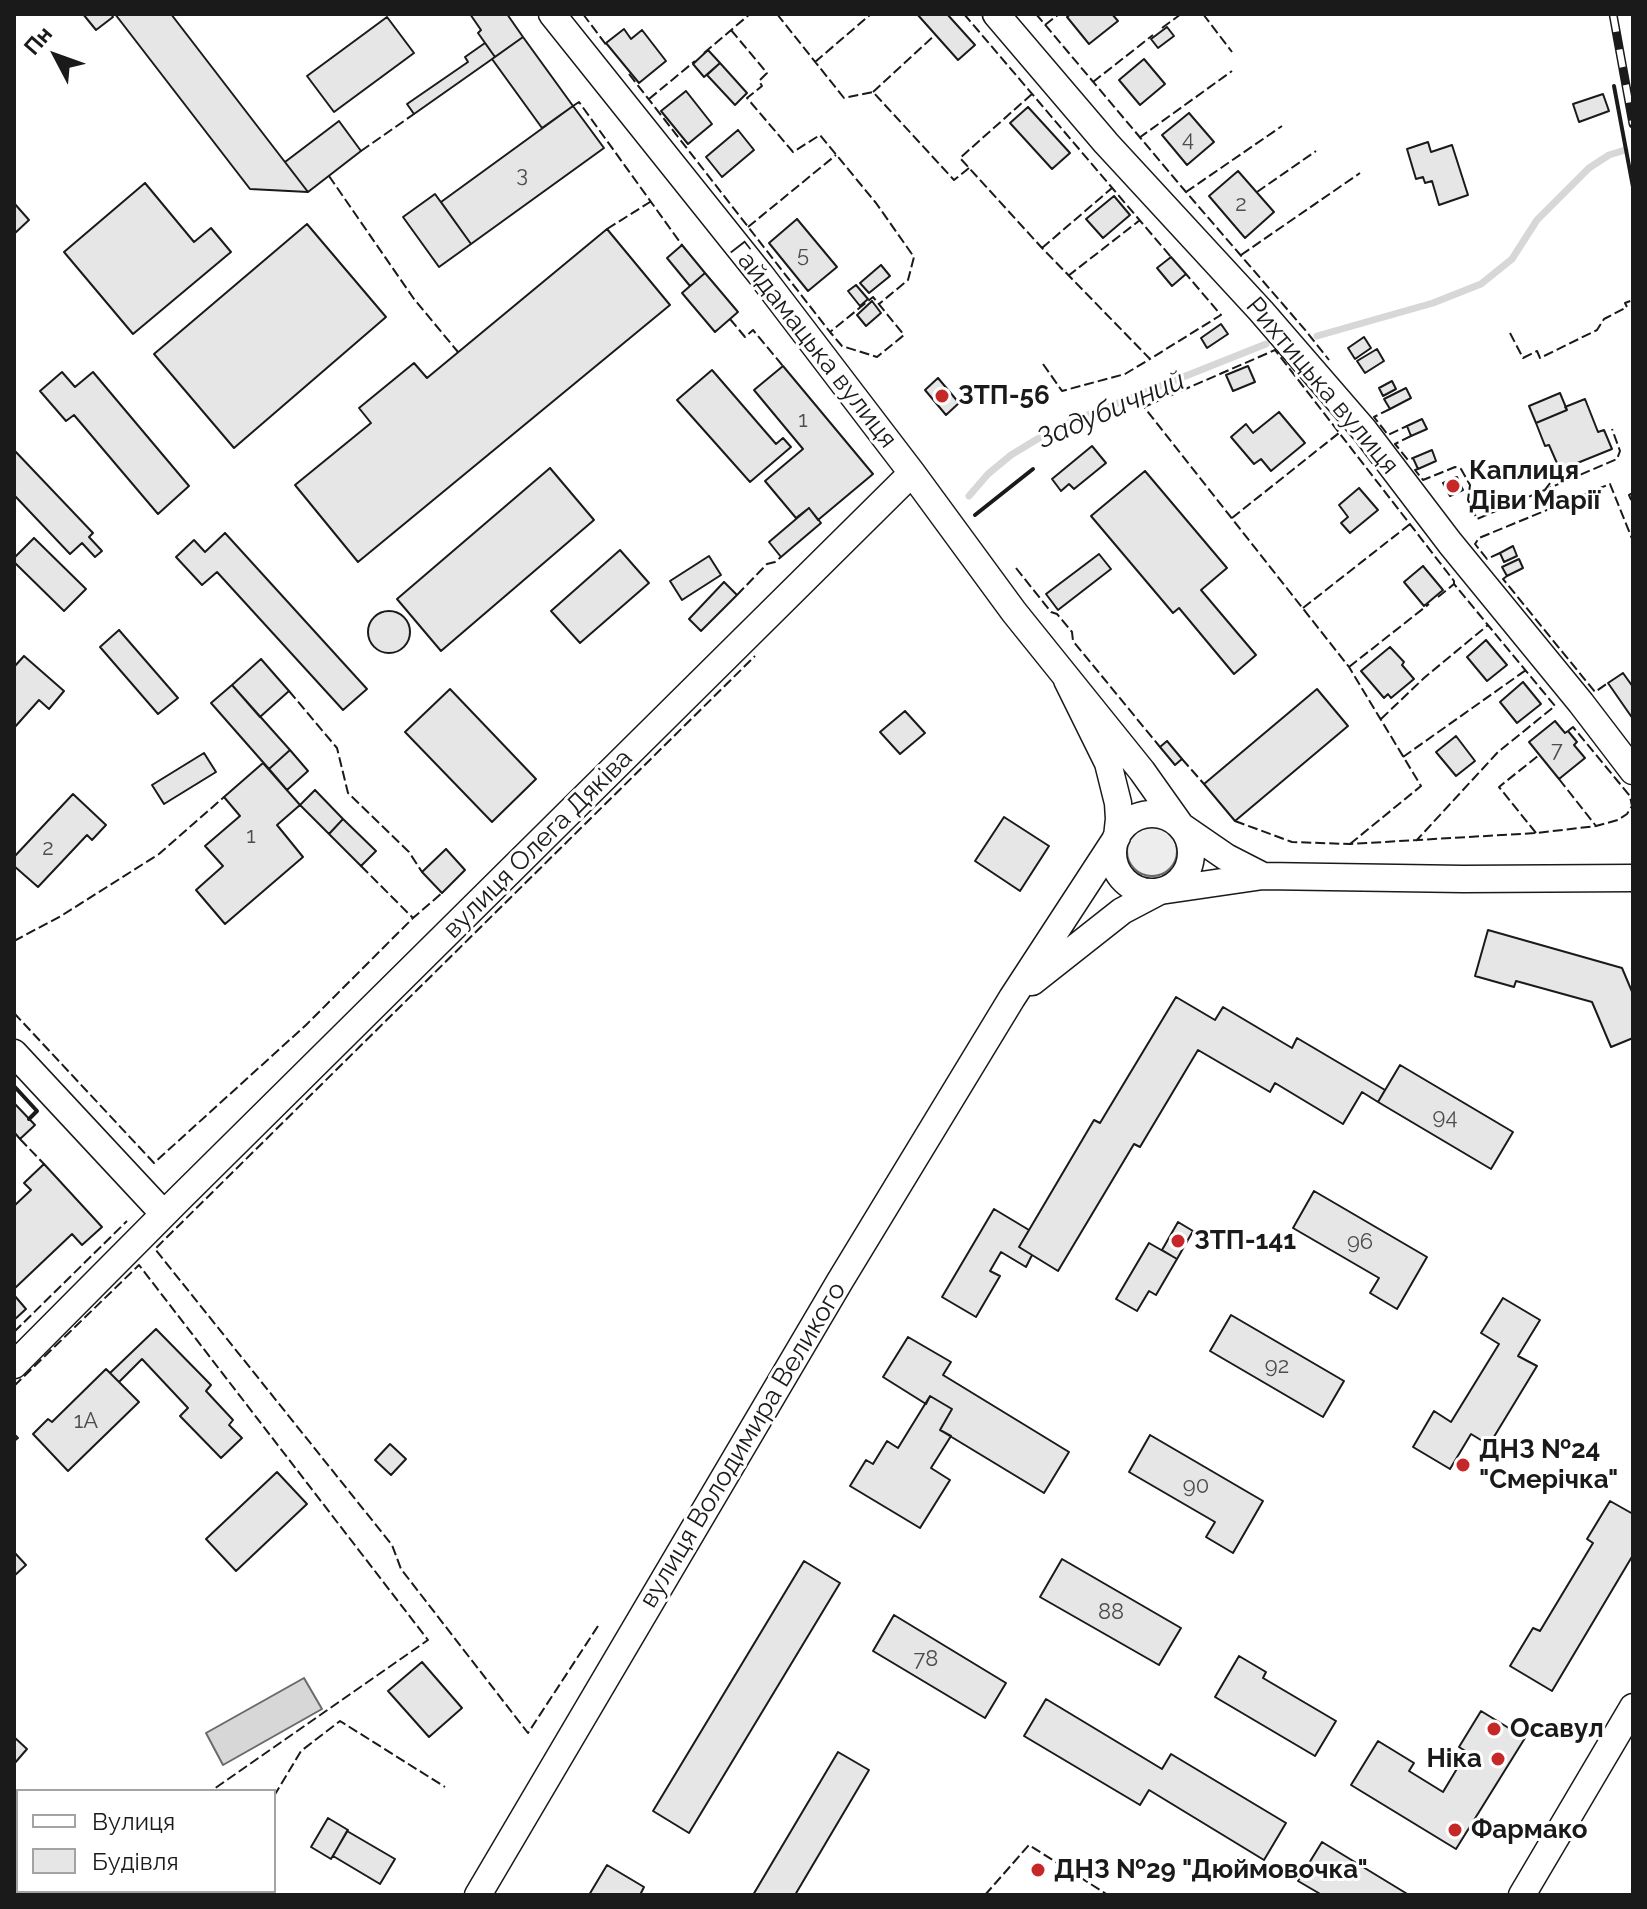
<!DOCTYPE html>
<html>
<head>
<meta charset="utf-8">
<style>
  body { margin:0 }
  #map { position:relative; width:1647px; height:1909px; overflow:hidden; background:#fff; font-family:Raleway,sans-serif }
  canvas { display:block }
  .frame { position:absolute; inset:0; border:16px solid #1a1a1a; pointer-events:none }
  .legend { position:absolute; left:16px; top:1789px; width:260px; height:104px; box-sizing:border-box; background:#fff; border:2px solid #a3a3a3; margin:0; padding:10px 14px; list-style:none; font-size:24px; color:#1a1a1a }
  .legend li { display:flex; align-items:center; gap:16px; height:40px }
  .legend b { width:40px; border:2px solid #a3a3a3 }
  .north { position:absolute; left:16px; top:16px; width:80px; height:80px; -webkit-text-stroke:6px #fff; paint-order:stroke; rotate:311deg; font-size:22px; font-weight:700; line-height:32px; text-align:center; color:#1a1a1a }
  .north::after { content:''; display:block; margin:auto; width:28px; height:36px; background:#1a1a1a; clip-path:polygon(50% 0,100% 100%,50% 72%,0 100%) }
</style>
</head>
<body>
<div id="map">
<canvas width="1647" height="1909"></canvas>
<div class="frame"></div>
<ul class="legend">
<li><b style="height:10px;background:#fff"></b>Вулиця</li>
<li><b style="height:22px;background:#e6e6e6"></b>Будівля</li>
</ul>
<div class="north">Пн</div>
</div>
<script>
const context = document.querySelector('canvas').getContext('2d');
context.lineJoin = 'round';
function fillPath(path, color) {
  context.fillStyle = color;
  context.fill(path, 'evenodd');
}
function shape(rows) {
  const path = new Path2D();
  for (const r of rows) {
    if (r.length === 3) {
      path.moveTo(r[0] + r[2], r[1]);
      path.arc(r[0], r[1], r[2], 0, 2 * Math.PI);
      continue;
    }
    path.moveTo(r[0], r[1]);
    for (let i = 2; i < r.length; i += 2) path.lineTo(r[i], r[i + 1]);
  }
  return path;
}
function stroke(path, color, width, dash) {
  context.strokeStyle = color;
  context.lineWidth = width;
  context.lineCap = dash ? 'butt' : 'round';
  context.setLineDash(dash || []);
  context.stroke(path);
}
function write(font, color, halo, rows, align = 'center') {
  context.font = font + ' Raleway,sans-serif';
  context.lineWidth = 6;
  context.setLineDash([]);
  context.textBaseline = 'middle';
  context.strokeStyle = halo;
  context.fillStyle = color;
  for (const [text, x, y, turn = 0] of rows) {
    context.save();
    context.translate(x, y);
    context.rotate((+turn || 0) * Math.PI / 180);
    context.textAlign = isNaN(turn) ? turn : align;
    if (halo) context.strokeText(text, 0, 0);
    context.fillText(text, 0, 0);
    context.restore();
  }
}
const green = shape([
  [1152,851,25]
]);
const water = shape([
  [304,1678,322,1709,223,1765,206,1733,304,1678]
]);
const stream = shape([
  [1317,336,1433,303,1481,284,1512,259,1537,220,1589,168,1609,155,1625,150],
  [969,496,988,474,1011,455,1044,435,1075,420,1266,344]
]);
const building = shape([
  [83,14,111,14,113,17,96,30,83,14],
  [115,14,171,14,308,192,250,189,115,14],
  [470,14,507,14,523,37,495,57,478,33,481,30,470,14],
  [917,14,947,14,975,45,958,60,917,14],
  [1071,14,1112,14,1118,21,1089,44,1067,17,1071,14],
  [387,17,414,53,334,112,307,76,387,17],
  [1167,27,1174,36,1158,48,1151,39,1167,27],
  [624,29,631,39,642,30,666,61,639,83,606,43,624,29],
  [523,37,573,106,542,128,492,59,523,37],
  [485,43,495,57,414,114,407,104,468,62,465,57,485,43],
  [708,50,720,63,704,77,693,64,708,50],
  [1144,59,1165,84,1140,105,1119,80,1144,59],
  [720,63,747,93,735,105,707,75,720,63],
  [686,91,712,124,688,144,661,111,686,91],
  [1603,94,1609,111,1579,122,1573,104,1603,94],
  [573,106,604,148,471,244,441,202,573,106],
  [1028,107,1070,153,1052,169,1010,123,1028,107],
  [1189,113,1214,142,1187,165,1162,135,1189,113],
  [339,121,361,151,308,192,285,162,339,121],
  [738,130,754,150,722,177,706,157,738,130],
  [1428,142,1431,152,1452,145,1468,195,1439,205,1432,181,1425,183,1423,177,1416,179,1407,149,1428,142],
  [1238,171,1274,212,1245,238,1209,196,1238,171],
  [145,183,194,242,211,228,231,252,133,334,64,252,145,183],
  [435,194,471,244,439,267,403,217,435,194],
  [1114,196,1130,215,1103,238,1086,219,1114,196],
  [14,203,29,220,14,234,14,203],
  [797,219,837,267,808,291,769,243,797,219],
  [307,224,386,317,234,448,154,354,307,224],
  [607,229,670,305,358,562,295,485,371,423,359,408,414,363,427,378,607,229],
  [682,245,705,273,690,286,667,258,682,245],
  [1171,257,1186,274,1172,286,1157,268,1171,257],
  [881,265,890,276,869,293,860,283,881,265],
  [705,273,738,312,715,332,682,293,705,273],
  [856,285,868,299,860,306,848,291,856,285],
  [872,301,881,313,866,326,857,315,872,301],
  [1221,324,1228,334,1207,348,1201,338,1221,324],
  [1364,337,1371,348,1355,359,1348,348,1364,337],
  [1377,349,1384,361,1365,373,1357,361,1377,349],
  [783,366,873,474,818,520,809,508,796,518,765,481,803,449,754,390,783,366],
  [1248,366,1255,382,1233,391,1226,375,1248,366],
  [712,370,776,444,783,438,791,447,750,482,677,400,712,370],
  [62,372,75,387,93,372,189,486,158,514,74,415,66,421,40,391,62,372],
  [938,378,959,403,946,415,925,390,938,378],
  [1392,381,1396,389,1383,396,1379,388,1392,381],
  [1406,388,1411,398,1390,409,1384,399,1406,388],
  [1560,393,1567,410,1536,423,1529,406,1560,393],
  [1585,399,1598,432,1604,430,1612,449,1560,470,1549,445,1545,446,1536,423,1567,410,1565,407,1585,399],
  [1279,412,1305,443,1271,471,1261,459,1254,464,1231,437,1246,424,1253,433,1279,412],
  [1422,419,1427,429,1411,436,1407,426,1422,419],
  [1092,446,1106,463,1074,489,1069,484,1061,491,1052,479,1092,446],
  [14,450,93,533,89,537,102,551,95,557,82,543,70,554,14,495,14,450],
  [1432,450,1436,461,1418,469,1413,458,1432,450],
  [550,468,594,520,441,651,397,599,550,468],
  [1145,471,1227,568,1201,590,1256,655,1234,674,1179,608,1173,613,1091,516,1145,471],
  [1457,477,1463,490,1450,496,1443,483,1457,477],
  [1359,488,1378,510,1350,533,1341,523,1348,517,1339,505,1359,488],
  [809,508,821,523,781,557,769,542,809,508],
  [225,533,367,689,343,710,217,572,202,585,176,557,194,540,205,552,225,533],
  [34,538,86,589,64,611,14,562,14,558,34,538],
  [1513,546,1517,556,1504,562,1500,553,1513,546],
  [620,550,649,583,580,643,551,611,620,550],
  [1099,554,1111,569,1058,610,1046,594,1099,554],
  [709,556,721,575,682,600,670,581,709,556],
  [1519,559,1523,568,1507,576,1502,567,1519,559],
  [1423,566,1443,590,1424,606,1404,582,1423,566],
  [724,582,737,595,701,631,689,619,724,582],
  [389,632,21],
  [119,630,178,698,158,714,100,647,119,630],
  [1486,640,1507,665,1487,681,1467,657,1486,640],
  [1390,647,1404,662,1402,665,1414,679,1391,698,1388,694,1384,698,1361,671,1390,647],
  [24,656,64,691,49,709,39,700,14,728,14,667,24,656],
  [261,659,289,691,260,717,232,685,261,659],
  [1623,673,1633,687,1633,719,1608,683,1623,673],
  [1523,682,1541,704,1517,723,1500,702,1523,682],
  [232,685,290,750,269,769,211,703,232,685],
  [450,689,536,779,492,822,405,732,450,689],
  [1317,689,1348,726,1235,821,1204,784,1317,689],
  [905,711,925,733,900,754,880,732,905,711],
  [1555,721,1565,733,1568,731,1577,742,1574,745,1585,758,1559,779,1529,742,1555,721],
  [1456,736,1475,761,1456,776,1436,752,1456,736],
  [1167,741,1182,759,1175,765,1160,747,1167,741],
  [290,750,308,771,287,790,269,769,290,750],
  [204,753,216,772,164,804,152,785,204,753],
  [263,763,300,805,277,825,303,857,225,924,196,890,223,866,205,846,240,816,224,797,263,763],
  [315,790,343,819,329,834,300,805,315,790],
  [73,794,106,825,92,840,87,835,38,887,14,866,14,857,73,794],
  [1004,817,1049,846,1020,891,975,861,1004,817],
  [343,819,376,851,361,866,329,834,343,819],
  [446,849,465,870,442,893,422,872,446,849],
  [1488,930,1622,968,1633,994,1633,1038,1611,1047,1592,1002,1516,981,1514,987,1475,976,1488,930],
  [1176,997,1215,1020,1223,1007,1292,1048,1297,1038,1385,1090,1378,1102,1362,1092,1343,1124,1275,1083,1270,1092,1198,1050,1140,1147,1134,1144,1058,1271,1019,1247,1094,1120,1100,1123,1176,997],
  [1400,1065,1513,1132,1491,1169,1378,1102,1400,1065],
  [14,1103,35,1125,20,1139,14,1132,14,1103],
  [44,1164,102,1227,82,1245,72,1234,14,1289,14,1206,31,1190,24,1183,44,1164],
  [1314,1191,1427,1257,1397,1309,1370,1293,1379,1278,1293,1228,1314,1191],
  [994,1209,1029,1230,1019,1247,1032,1255,1026,1267,1001,1252,990,1271,1000,1276,976,1317,942,1297,994,1209],
  [1178,1222,1193,1231,1177,1259,1162,1250,1178,1222],
  [1149,1243,1177,1259,1156,1295,1149,1291,1137,1311,1116,1299,1149,1243],
  [14,1295,26,1309,14,1320,14,1295],
  [1503,1298,1540,1320,1518,1356,1537,1366,1489,1445,1471,1434,1450,1469,1413,1447,1434,1411,1451,1422,1499,1344,1481,1333,1503,1298],
  [1231,1315,1344,1381,1323,1417,1210,1351,1231,1315],
  [156,1329,211,1385,206,1391,233,1420,229,1425,242,1438,221,1458,180,1416,188,1408,142,1359,119,1382,110,1373,156,1329],
  [908,1337,951,1362,943,1375,1069,1452,1044,1493,940,1430,952,1409,930,1396,926,1404,883,1377,908,1337],
  [106,1369,139,1402,68,1471,33,1434,48,1419,52,1422,106,1369],
  [930,1396,952,1409,940,1430,951,1436,931,1468,950,1480,920,1528,850,1486,866,1460,873,1464,887,1441,898,1448,930,1396],
  [1150,1435,1263,1501,1233,1553,1206,1537,1215,1522,1129,1472,1150,1435],
  [390,1444,406,1459,391,1475,375,1460,390,1444],
  [277,1472,307,1504,236,1571,206,1539,277,1472],
  [1610,1501,1633,1514,1633,1555,1552,1691,1510,1666,1533,1628,1540,1631,1593,1543,1587,1539,1610,1501],
  [14,1552,26,1565,14,1576,14,1552],
  [1062,1559,1181,1628,1159,1665,1040,1597,1062,1559],
  [804,1561,840,1583,689,1833,653,1811,804,1561],
  [894,1615,1006,1683,985,1718,873,1651,894,1615],
  [1239,1656,1266,1672,1263,1678,1336,1721,1315,1756,1215,1697,1239,1656],
  [422,1662,462,1708,429,1737,388,1691,422,1662],
  [1046,1699,1162,1769,1171,1754,1286,1823,1264,1860,1149,1790,1140,1805,1024,1736,1046,1699],
  [1481,1711,1525,1738,1456,1849,1351,1785,1378,1741,1414,1763,1409,1771,1443,1792,1467,1752,1459,1747,1481,1711],
  [14,1737,27,1749,14,1764,14,1737],
  [838,1752,869,1770,795,1895,753,1895,838,1752],
  [328,1818,348,1830,331,1859,311,1847,328,1818],
  [347,1831,395,1859,380,1884,333,1856,347,1831],
  [1322,1842,1409,1895,1322,1895,1298,1881,1322,1842],
  [607,1865,644,1887,640,1895,589,1895,607,1865]
]);
const minor = shape([
  [552,14,760,274,912,473,1014,612,1142,771,1181,826,1226,857,1263,876],
  [996,14,1106,143,1261,311,1364,430,1450,543,1581,703,1633,771],
  [1152,853,39],
  [1032,982,1122,911,1160,891,1263,876,1463,879,1633,878],
  [14,1053,164,1214],
  [14,1365,178,1200,912,473],
  [478,1895,840,1281,1012,998,1117,837,1119,819,1118,803,1108,763,1067,680],
  [1522,1895,1633,1707]
]);
const rail = shape([
  [1613,14,1633,124]
]);
const fence = shape([
  [583,14,607,46],
  [777,14,844,98,873,92,954,180,969,168],
  [964,14,1171,257],
  [1036,14,1186,192,1306,331,1329,360],
  [1203,14,1232,52],
  [1045,25,1059,14],
  [1162,28,1181,14],
  [731,30,767,73,759,81,762,86,747,98,793,152,820,135,876,203,914,257,908,280,879,304],
  [704,53,750,14],
  [815,62,871,14],
  [629,74,830,332,842,346,877,357,904,335,873,297,830,332],
  [1093,82,1153,35],
  [873,92,935,35],
  [1032,94,960,158,1042,248,1150,359,1221,315,1186,274],
  [649,99,695,61],
  [573,106,579,102,682,245],
  [1139,138,1232,71],
  [361,151,414,114],
  [329,176,414,299,458,352],
  [1186,192,1282,126],
  [1257,192,1316,151],
  [748,227,836,155],
  [607,229,650,202],
  [1042,248,1112,188],
  [1241,255,1360,173],
  [1068,276,1140,220],
  [730,319,745,337,753,330,783,366],
  [1510,333,1523,358,1537,351,1540,358,1597,330,1604,319,1627,307,1625,303,1633,300],
  [1043,364,1062,391,1125,374,1150,359],
  [1390,409,1374,417,1388,435,1407,426],
  [1411,436,1395,444,1408,460,1413,458],
  [1418,469,1415,470,1423,480,1455,467,1461,469,1470,485,1468,500,1477,519,1617,459,1620,451,1612,429],
  [1544,491,1560,470],
  [1633,493,1629,495,1633,504],
  [1232,518,1339,433],
  [1500,553,1487,559,1475,544,1479,538,1610,484,1633,541],
  [1016,568,1051,612,1057,614,1072,632,1073,641,1160,747],
  [1507,576,1503,579,1595,692,1608,683],
  [737,595,767,564,775,562,781,557],
  [1438,597,1454,584],
  [1303,608,1410,524],
  [1349,667,1429,604],
  [289,691,337,748,348,793,409,852,422,872],
  [1381,719,1424,678,1488,625],
  [1403,757,1526,670],
  [1182,759,1204,784],
  [1559,779,1596,826],
  [1235,821,1292,842,1350,844,1536,833,1596,826,1618,820,1627,814,1632,806,1630,796,1573,727,1568,731],
  [1536,833,1499,787,1539,755],
  [1350,844,1421,786,1349,667,1144,407,1275,350,1454,581,1454,584,1555,706,1498,752,1416,841],
  [361,866,413,918],
  [14,941,61,916,159,854,224,797],
  [14,1013,154,1163,306,1025,413,918,442,893],
  [20,1139,44,1164],
  [14,1332,127,1221],
  [14,1386,139,1265,428,1640,211,1791],
  [14,1434,18,1438,14,1441],
  [598,1626,528,1733,401,1569,392,1545,155,1249,755,656],
  [274,1796,301,1751,340,1721,445,1787],
  [230,1891,236,1895],
  [985,1895,1029,1845,1108,1895]
]);
const wall = shape([
  [1614,86,1633,187],
  [975,515,1033,469],
  [14,1086,37,1111,29,1119]
]);
const markers = [
  [942,396,8,"#c62828"],
  [1453,486,8,"#c62828"],
  [1178,1241,8,"#c62828"],
  [1463,1465,8,"#c62828"],
  [1494,1729,8,"#c62828"],
  [1498,1759,8,"#c62828"],
  [1455,1830,8,"#c62828"],
  [1038,1870,8,"#c62828"]
];
const numberNames = [
  ["4",1188,139],
  ["3",522,175],
  ["2",1241,204],
  ["5",803,255],
  ["1",803,420],
  ["7",1557,750],
  ["1",251,836],
  ["2",48,848],
  ["94",1445,1117],
  ["96",1360,1242],
  ["92",1277,1366],
  ["1А",86,1421],
  ["90",1196,1486],
  ["88",1111,1612],
  ["78",926,1659]
];
const streetNames = [
  ["Гайдамацька вулиця",813,345,52],
  ["Рихтицька вулиця",1322,386,50],
  ["вулиця Олега Дяківа",538,844,-45],
  ["вулиця Володимира Великого",743,1445,-59]
];
const poiNames = [
  ["ЗТП-56",958,396],
  ["Каплиця",1469,471],
  ["Діви Марії",1469,501],
  ["ЗТП-141",1194,1241],
  ["ДНЗ №24",1479,1450],
  ["\"Смерічка\"",1479,1480],
  ["Осавул",1510,1729],
  ["Ніка",1482,1759,"right"],
  ["Фармако",1471,1830],
  ["ДНЗ №29 \"Дюймовочка\"",1054,1870]
];
const waterNames = [
  ["Задубичний",1111,410,-23]
];
fillPath(green, '#ededed');
stroke(green, '#6a6a6a', 2);
fillPath(water, '#d7d7d7');
stroke(water, '#6a6a6a', 2);
stroke(stream, '#d7d7d7', 7);
fillPath(building, '#e6e6e6');
stroke(building, '#1a1a1a', 2);
stroke(minor, '#1a1a1a', 29);
stroke(minor, '#fff', 26);
stroke(rail, '#1a1a1a', 9);
stroke(rail, '#fff', 6, [18]);
stroke(fence, '#1a1a1a', 2, [10, 4]);
stroke(wall, '#1a1a1a', 4);
for (const [x, y, r, color] of markers) {
  const dot = new Path2D();
  dot.arc(x, y, r, 0, 2 * Math.PI);
  context.fillStyle = color;
  context.fill(dot);
  stroke(dot, '#fff', 3);
}
write('22px', '#4d4d4d', null, numberNames);
write('26px', '#1a1a1a', '#fff', streetNames);
write('bold 26px', '#1a1a1a', '#fff', poiNames, 'left');
write('italic 28px', '#1a1a1a', '#fff', waterNames);
</script>
</body>
</html>
